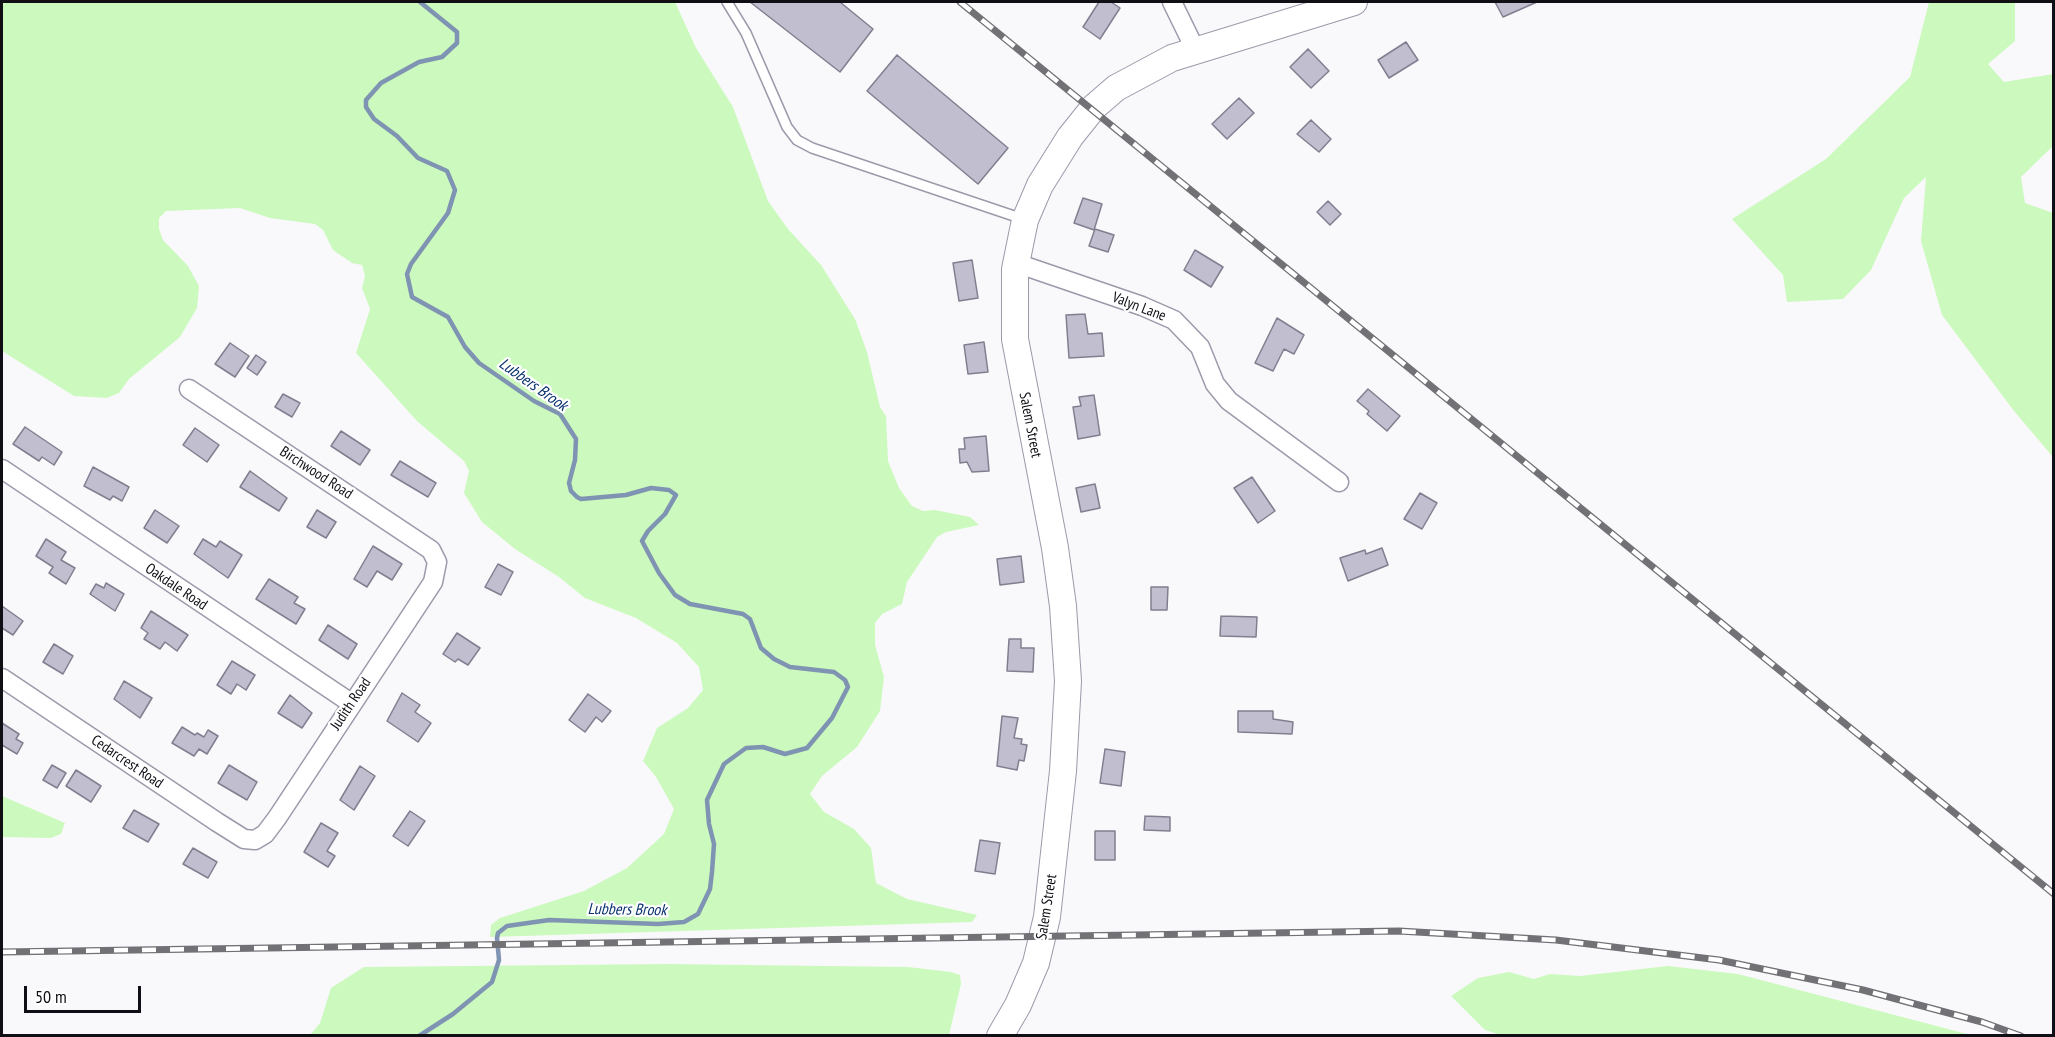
<!DOCTYPE html>
<html>
<head>
<meta charset="utf-8">
<style>
  body { margin:0 }
  #map { position:relative; width:2055px; height:1037px; overflow:hidden; background:#f9f9fc; font-family:"PT Sans Narrow",sans-serif }
  canvas { display:block }
  .frame { position:absolute; inset:0; border:3px solid #100f15; pointer-events:none }
  .scale { position:absolute; left:24px; top:986px; width:117px; height:27px; box-sizing:border-box; border:3px solid #100f15; border-top:0; padding-left:8px; font-size:18px; line-height:21px; white-space:nowrap; color:#100f15; -webkit-text-stroke:4px #fff; paint-order:stroke }
</style>
</head>
<body>
<div id="map">
<canvas width="2055" height="1037"></canvas>
<div class="frame"></div>
<div class="scale">50 m</div>
</div>
<script>
const context = document.querySelector('canvas').getContext('2d');
context.lineJoin = 'round';
function fillPath(path, color) {
  context.fillStyle = color;
  context.fill(path, 'evenodd');
}
function shape(rows) {
  const path = new Path2D();
  for (const r of rows) {
    path.moveTo(r[0], r[1]);
    for (let i = 2; i < r.length; i += 2) path.lineTo(r[i], r[i + 1]);
  }
  return path;
}
function stroke(path, color, width, dash) {
  context.strokeStyle = color;
  context.lineWidth = width;
  context.lineCap = dash ? 'butt' : 'round';
  context.setLineDash(dash || []);
  context.stroke(path);
}
function write(font, color, halo, rows, align = 'center') {
  context.font = font + ' "PT Sans Narrow",sans-serif';
  context.lineWidth = 4.5;
  context.setLineDash([]);
  context.textBaseline = 'middle';
  context.strokeStyle = halo;
  context.fillStyle = color;
  for (const [text, x, y, turn = 0] of rows) {
    context.save();
    context.translate(x, y);
    context.rotate((+turn || 0) * Math.PI / 180);
    context.textAlign = isNaN(turn) ? turn : align;
    if (halo) context.strokeText(text, 0, 0);
    context.fillText(text, 0, 0);
    context.restore();
  }
}
const green = shape([
  [2,2,675,2,696,48,733,107,768,201,788,229,821,265,855,319,867,352,880,407,886,416,888,461,899,488,912,506,923,511,935,510,970,517,979,525,946,532,937,537,907,582,902,604,882,614,875,623,875,645,884,677,880,711,857,747,822,776,810,794,824,812,854,829,871,848,876,883,907,899,977,915,972,922,490,937,491,925,500,918,584,891,627,868,664,834,674,809,656,777,643,761,657,728,688,708,703,690,699,667,677,643,636,618,585,598,559,577,515,549,482,522,464,493,469,471,464,461,417,421,356,353,370,309,362,288,365,276,362,265,352,263,333,250,323,230,315,224,270,218,240,208,166,211,159,218,159,229,163,240,188,266,199,286,197,308,180,337,129,379,119,393,107,398,74,396,2,351],
  [1929,2,2015,2,2015,41,1988,64,2004,82,2053,74,2053,146,2021,177,2025,203,2053,213,2053,457,2014,411,1942,315,1921,241,1926,177,1904,198,1871,270,1843,299,1787,302,1783,275,1732,219,1826,159,1910,77],
  [2,796,65,823,61,834,51,838,2,837],
  [667,964,908,967,951,972,960,975,961,984,949,1035,310,1035,320,1023,331,988,364,967],
  [1668,966,1738,974,1971,1035,1501,1035,1485,1030,1451,996,1478,978,1509,972,1534,979,1550,974,1580,976]
]);
const stream = shape([
  [419,1036,453,1014,492,982,499,960,497,938,498,933,507,926,549,920,658,924,684,922,698,914,710,889,712,872,714,844,709,824,707,800,724,764,746,748,763,747,785,754,807,748,832,718,848,687,845,680,834,672,790,667,774,659,761,648,750,619,743,614,690,604,675,595,659,573,642,541,648,531,665,514,676,495,669,490,651,488,626,495,581,499,577,497,571,491,569,483,575,460,576,439,560,414,534,401,479,363,465,347,448,317,412,297,407,274,411,264,448,213,455,190,447,171,418,158,397,136,374,119,366,107,366,100,381,83,419,62,442,57,457,43,457,32,420,2]
]);
const building = shape([
  [750,2,840,2,873,29,840,72,750,2],
  [1099,2,1111,2,1120,8,1100,39,1083,27,1099,2],
  [1495,2,1537,2,1503,17,1495,2],
  [1406,42,1418,60,1389,78,1378,60,1406,42],
  [1308,49,1329,71,1311,88,1290,67,1308,49],
  [897,55,1008,148,978,184,867,91,897,55],
  [1239,98,1254,113,1227,139,1212,124,1239,98],
  [1311,120,1331,139,1319,152,1297,134,1311,120],
  [1083,198,1102,204,1094,230,1074,223,1083,198],
  [1328,201,1341,214,1330,225,1317,212,1328,201],
  [1095,229,1114,235,1108,252,1089,246,1095,229],
  [1195,250,1223,267,1211,287,1184,270,1195,250],
  [972,260,978,298,959,301,953,263,972,260],
  [1085,314,1088,334,1102,333,1104,356,1069,358,1066,315,1085,314],
  [1277,318,1304,335,1294,354,1284,349,1273,371,1255,363,1277,318],
  [984,342,988,372,968,374,964,345,984,342],
  [230,343,249,356,235,377,215,364,230,343],
  [256,355,266,362,257,375,247,368,256,355],
  [1368,389,1400,416,1387,431,1367,414,1369,411,1357,401,1368,389],
  [283,394,300,403,292,417,275,407,283,394],
  [1094,395,1100,435,1078,439,1073,407,1081,406,1079,397,1094,395],
  [25,427,62,452,54,465,42,457,39,461,13,444,25,427],
  [195,428,219,445,207,462,183,445,195,428],
  [341,431,370,450,360,465,331,446,341,431],
  [986,436,989,471,972,472,967,462,960,463,959,449,965,449,964,438,986,436],
  [400,461,436,483,428,497,391,475,400,461],
  [93,467,129,487,122,501,113,496,110,500,84,486,93,467],
  [250,471,287,498,279,511,240,487,250,471],
  [1252,477,1275,511,1258,523,1234,488,1252,477],
  [1095,484,1100,508,1081,512,1076,488,1095,484],
  [1420,493,1437,503,1422,529,1404,519,1420,493],
  [155,510,179,526,167,543,144,528,155,510],
  [317,510,336,522,326,538,307,527,317,510],
  [46,539,66,552,61,560,75,568,66,584,49,573,53,567,36,556,46,539],
  [203,539,216,547,220,541,242,555,228,578,194,554,203,539],
  [373,546,402,564,392,580,377,571,367,587,354,579,373,546],
  [1382,548,1388,565,1348,581,1340,558,1365,550,1366,554,1382,548],
  [1021,556,1024,582,1000,585,997,559,1021,556],
  [498,564,513,572,501,595,485,587,498,564],
  [269,579,298,597,294,603,305,609,296,624,256,599,269,579],
  [106,583,124,594,115,611,90,594,96,584,104,588,106,583],
  [1151,587,1168,587,1167,610,1151,610,1151,587],
  [2,606,23,621,13,635,2,628,2,606],
  [151,611,188,635,177,651,165,642,160,649,144,639,148,633,141,628,151,611],
  [1221,616,1257,617,1256,637,1220,636,1221,616],
  [328,625,357,644,348,659,319,640,328,625],
  [457,633,480,648,468,665,458,659,455,662,443,654,457,633],
  [1009,639,1021,639,1021,648,1034,648,1033,672,1007,671,1009,639],
  [54,644,73,656,63,674,43,662,54,644],
  [232,661,255,675,246,690,237,684,231,694,217,685,232,661],
  [124,681,152,698,140,718,114,699,124,681],
  [402,693,420,705,415,712,431,723,418,742,387,721,402,693],
  [588,694,611,711,602,722,596,717,585,732,569,720,588,694],
  [290,695,312,713,302,728,278,713,290,695],
  [1238,711,1273,711,1273,719,1293,722,1292,734,1238,732,1238,711],
  [1002,716,1018,718,1014,738,1022,739,1021,744,1027,745,1024,761,1019,760,1017,770,997,766,1002,716],
  [2,723,19,734,16,739,23,743,17,754,2,745,2,723],
  [182,727,195,735,197,733,204,737,208,730,218,736,207,754,199,749,194,756,172,743,182,727],
  [1105,749,1125,752,1121,786,1100,783,1105,749],
  [52,765,66,773,57,788,43,780,52,765],
  [229,765,257,782,247,800,218,783,229,765],
  [360,766,375,776,354,810,340,800,360,766],
  [76,770,101,786,91,802,66,786,76,770],
  [134,810,159,824,148,842,123,828,134,810],
  [410,811,425,821,408,846,393,836,410,811],
  [1145,816,1170,817,1170,831,1144,830,1145,816],
  [321,823,338,833,327,851,335,856,328,867,304,852,321,823],
  [1095,831,1115,831,1115,860,1095,860,1095,831],
  [980,840,1000,843,995,874,975,871,980,840],
  [193,848,217,862,208,878,183,864,193,848]
]);
const lane = shape([
  [727,2,746,33,787,127,797,140,812,148,1023,219]
]);
const street = shape([
  [1172,2,1195,49],
  [1016,263,1142,306,1174,320,1200,347,1215,384,1229,401,1339,482],
  [2,469,351,703],
  [2,678,217,822,244,839,255,840,265,834,277,818,433,582,437,562,431,550,189,389]
]);
const secondary = shape([
  [1000,1036,1018,1005,1036,963,1047,917,1063,771,1068,681,1063,606,1055,548,1015,339,1015,269,1025,220,1040,185,1070,137,1094,107,1116,88,1172,58,1354,2]
]);
const rail = shape([
  [960,2,2054,894],
  [2,952,1399,931,1556,940,1719,960,1863,990,1982,1022,2021,1036]
]);
const streetNames = [
  ["Valyn Lane",1139,307,21],
  ["Salem Street",1030,425,79],
  ["Birchwood Road",316,473,33],
  ["Oakdale Road",176,587,34],
  ["Judith Road",351,704,-56],
  ["Cedarcrest Road",127,762,34],
  ["Salem Street",1047,907,-81]
];
const waterNames = [
  ["Lubbers Brook",533,385,35],
  ["Lubbers Brook",627,910,1]
];
fillPath(green, '#ccf9bd');
stroke(stream, '#7f93b2', 4.5);
fillPath(building, '#c0becf');
stroke(building, '#817f8f', 1.5);
stroke(lane, '#9b9aaa', 12);
stroke(street, '#9b9aaa', 21);
stroke(secondary, '#9b9aaa', 28);
stroke(lane, '#fff', 9);
stroke(street, '#fff', 18);
stroke(secondary, '#fff', 26);
stroke(rail, '#727176', 7);
stroke(rail, '#fff', 4.5, [14]);
write('15px', '#100f15', '#fff', streetNames);
write('italic 16px', '#0b3371', '#fff', waterNames);
</script>
</body>
</html>
